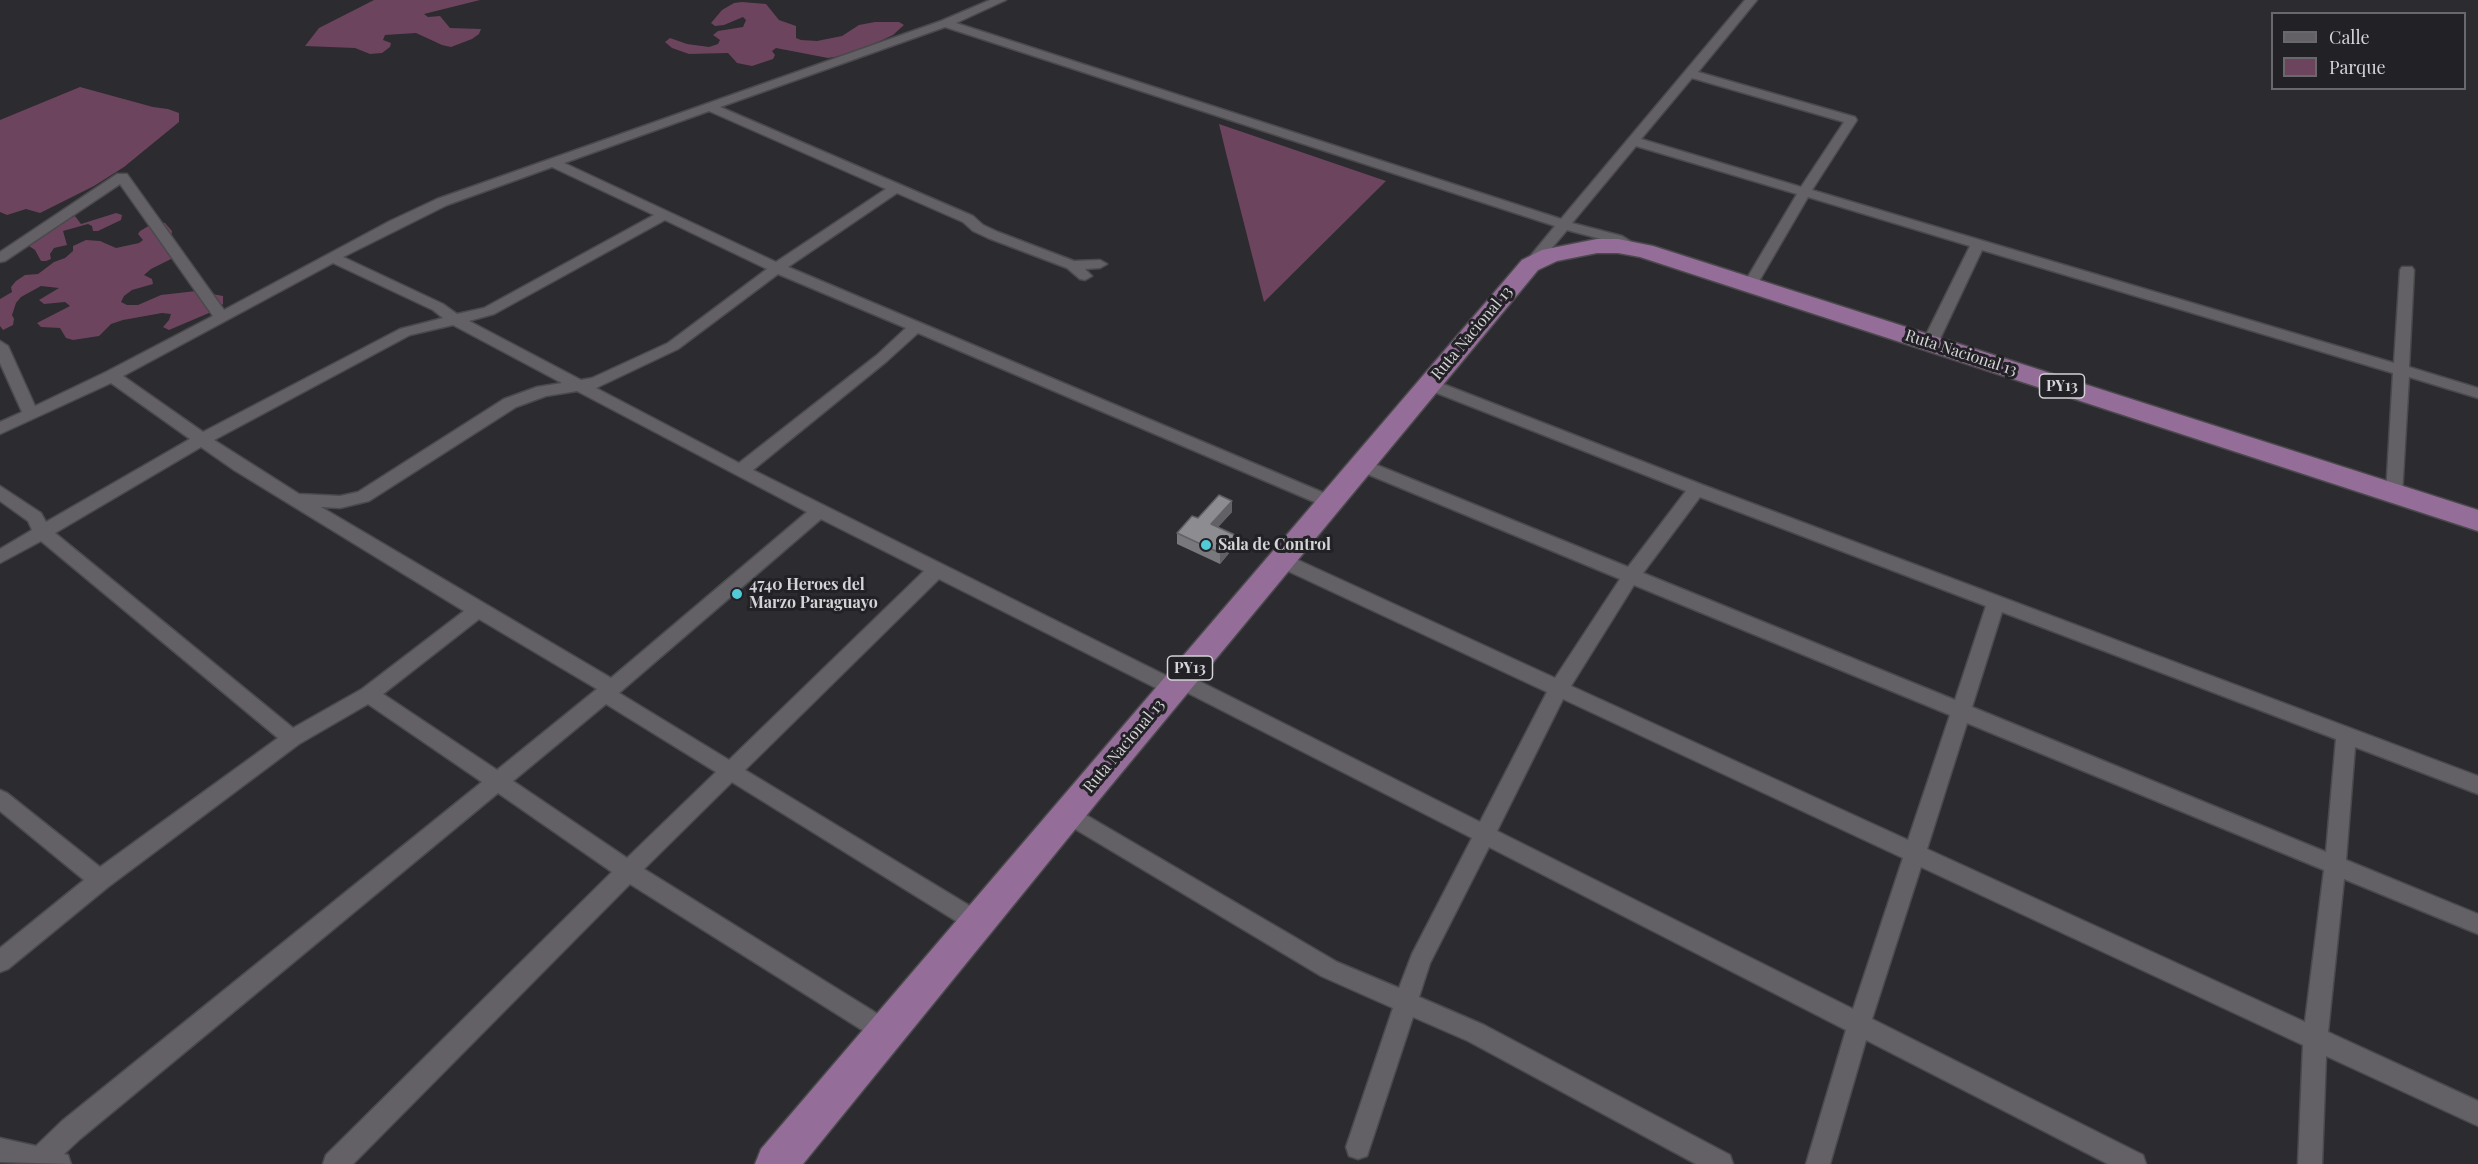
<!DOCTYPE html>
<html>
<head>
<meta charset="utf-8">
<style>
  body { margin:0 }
  #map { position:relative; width:2478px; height:1164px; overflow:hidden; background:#2c2b2f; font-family:"Playfair Display",serif }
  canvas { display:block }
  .legend { position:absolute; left:2271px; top:12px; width:195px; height:78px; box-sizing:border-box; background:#222125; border:2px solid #69686c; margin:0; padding:8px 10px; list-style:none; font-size:18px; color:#d4d3d6 }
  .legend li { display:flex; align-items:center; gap:12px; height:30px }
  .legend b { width:30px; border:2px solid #69686c }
</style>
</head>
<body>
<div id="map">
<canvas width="2478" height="1164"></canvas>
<ul class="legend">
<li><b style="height:8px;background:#636166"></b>Calle</li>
<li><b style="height:16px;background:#6c445d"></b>Parque</li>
</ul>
</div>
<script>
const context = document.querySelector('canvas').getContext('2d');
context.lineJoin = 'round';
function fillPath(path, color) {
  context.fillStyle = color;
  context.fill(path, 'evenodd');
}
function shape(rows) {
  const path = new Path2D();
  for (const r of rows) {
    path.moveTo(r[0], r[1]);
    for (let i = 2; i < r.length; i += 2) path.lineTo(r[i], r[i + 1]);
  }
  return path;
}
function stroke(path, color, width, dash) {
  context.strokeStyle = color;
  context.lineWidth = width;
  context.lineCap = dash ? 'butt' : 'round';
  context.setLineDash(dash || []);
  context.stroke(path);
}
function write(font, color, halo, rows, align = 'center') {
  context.font = font + ' "Playfair Display",serif';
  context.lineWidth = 6;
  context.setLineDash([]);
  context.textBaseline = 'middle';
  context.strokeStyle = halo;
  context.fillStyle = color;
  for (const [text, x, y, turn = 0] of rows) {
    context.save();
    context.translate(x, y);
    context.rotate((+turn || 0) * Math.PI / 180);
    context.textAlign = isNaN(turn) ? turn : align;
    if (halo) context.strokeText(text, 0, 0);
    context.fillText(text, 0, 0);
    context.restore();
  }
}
const green = shape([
  [374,0,480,0,424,14,428,17,440,16,450,28,481,29,479,34,472,39,451,47,442,45,416,33,385,35,383,40,391,43,390,47,382,53,370,54,355,48,305,46,319,28],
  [742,2,766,4,779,20,796,26,796,38,801,40,817,41,842,36,859,25,875,22,899,22,904,25,893,35,852,54,828,58,776,48,772,51,775,55,773,59,752,66,737,63,728,53,689,54,672,48,665,42,670,38,687,44,709,47,718,44,720,40,713,35,718,31,743,27,746,20,743,17,724,25,715,26,711,23,722,10,734,3],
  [80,87,153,107,168,109,179,113,179,122,124,167,94,186,40,213,26,209,7,215,0,212,0,120],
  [1219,124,1386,181,1264,302,1226,153],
  [116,213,122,215,121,220,98,231,93,231,92,226,88,224,63,231,67,245,54,248,50,254,51,259,46,261,41,261,35,250,29,246,59,224,75,216,81,224],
  [157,221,165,223,172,231,171,241,183,253,151,269,144,275,152,279,153,284,132,290,124,296,121,302,127,305,138,305,161,295,196,291,223,296,223,304,216,310,169,330,163,327,169,320,171,314,162,313,123,320,111,324,99,336,73,340,66,338,60,328,41,327,37,323,70,306,65,302,44,304,39,300,59,288,41,286,21,297,16,303,12,315,14,319,13,325,3,330,0,326,0,299,12,292,11,287,16,281,25,275,38,274,54,262,65,258,73,251,73,246,86,240,100,241,116,248,139,243,143,240,138,234,140,231]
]);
const minor = shape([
  [990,0,1006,0,956,23,1561,219,1745,0,1757,0,1698,72,1855,117,1857,120,1812,190,2394,363,2400,270,2402,267,2412,267,2414,270,2409,367,2478,388,2478,398,2409,377,2402,494,2400,498,2394,500,2388,498,2386,494,2393,373,1982,250,1938,343,1935,346,1925,346,1922,343,1970,246,1808,197,1755,288,1745,288,1743,285,1797,194,1636,146,1572,223,1622,236,1638,246,1640,249,1638,252,1628,252,1612,242,1567,230,1535,268,1530,269,1523,265,1555,226,945,27,720,107,973,216,983,225,998,232,1074,261,1100,260,1107,264,1100,268,1085,269,1092,276,1085,280,1080,279,1067,268,988,238,973,231,963,222,897,193,788,267,1336,498,1339,502,1336,506,1330,508,1324,506,918,333,887,361,753,470,1171,678,1173,675,1180,672,1187,675,1480,822,1547,692,1275,565,1272,560,1275,555,1281,554,1287,555,1555,678,1620,579,1355,469,1353,465,1355,461,1367,461,1628,567,1686,491,1424,388,1422,384,1424,380,1430,379,1703,485,2478,776,2478,794,2355,747,2346,860,2478,914,2478,934,2344,879,2328,1032,2478,1101,2478,1126,2326,1056,2322,1164,2298,1164,2303,1045,1921,867,1872,1019,2143,1155,2146,1164,2108,1164,1866,1040,1830,1164,1806,1164,1846,1030,1489,847,1430,963,1419,997,1484,1025,1730,1155,1733,1164,1696,1164,1468,1041,1413,1017,1370,1147,1367,1156,1358,1159,1349,1156,1346,1147,1393,1008,1321,976,1060,820,1057,814,1060,808,1067,805,1074,808,1337,962,1399,988,1412,954,1472,838,1182,690,1180,693,1173,696,1166,693,939,579,745,770,985,915,988,922,985,929,977,932,969,929,732,782,644,869,894,1024,898,1032,894,1040,886,1043,878,1040,630,884,353,1164,323,1164,326,1155,612,872,498,793,80,1139,64,1154,68,1155,71,1164,0,1162,0,1138,36,1146,62,1121,482,782,368,704,299,744,108,887,8,969,0,972,0,948,84,880,0,811,0,790,7,793,100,867,278,738,41,541,0,563,0,549,32,530,28,521,0,501,0,486,41,513,46,522,190,439,111,383,0,434,0,422,22,412,0,363,0,341,8,346,35,406,106,372,213,316,120,184,5,261,0,262,0,252,117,174,127,174,224,310,390,221,437,199,941,21,990,0],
  [1692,78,1844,122,1801,187,1641,139,1692,78],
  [709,111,886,189,776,262,564,163,709,111],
  [552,167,654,215,484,308,457,314,443,304,343,257,447,205,552,167],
  [665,220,767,269,668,343,592,378,581,380,469,321,494,314,665,220],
  [333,263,433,310,443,318,400,329,203,432,123,376,333,263],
  [778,274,906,328,877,355,739,463,596,388,678,349,778,274],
  [453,325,562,383,537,387,504,399,358,492,340,496,299,494,214,440,410,335,453,325],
  [577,391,807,512,611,678,321,507,340,508,369,501,516,407,546,396,577,391],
  [201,447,234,470,464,611,362,689,293,728,55,533,201,447],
  [1700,497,1986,606,1955,700,1643,573,1700,497],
  [821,519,924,571,729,760,619,693,821,519],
  [1634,585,1950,715,1908,840,1571,686,1634,585],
  [2002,612,2336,739,2326,852,1972,707,2002,612],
  [479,619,597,689,497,770,383,694,479,619],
  [1563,699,1903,858,1853,1009,1497,831,1563,699],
  [606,704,716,772,627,858,513,781,606,704],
  [1967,723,2324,870,2305,1022,1927,849,1967,723]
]);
const trunk = shape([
  [1597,239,1618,239,1653,246,2478,510,2478,531,1640,257,1618,253,1597,253,1557,261,1538,270,1099,800,803,1164,755,1164,761,1149,1522,260,1542,250,1597,239]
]);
const wall = shape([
  [1232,501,1232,512,1218,527,1235,535,1235,546,1220,564,1177,544,1177,533,1198,518]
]);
const shadedWall = shape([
  [1232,501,1232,512,1211,535,1211,524],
  [1235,535,1235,546,1220,564,1220,553]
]);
const building = shape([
  [1219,495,1232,501,1211,524,1235,535,1220,553,1177,533,1192,516,1198,518,1219,495]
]);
const markers = [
  [1206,545,6,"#52cbd9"],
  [737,594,6,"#52cbd9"]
];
const shields = [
  [2062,386,45],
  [1190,668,45]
];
const shieldNames = [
  ["PY13",2062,386],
  ["PY13",1190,668]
];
const streetNames = [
  ["Ruta Nacional 13",1472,333,-50],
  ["Ruta Nacional 13",1961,353,18],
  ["Ruta Nacional 13",1124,746,-50]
];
const poiNames = [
  ["Sala de Control",1218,545],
  ["4740 Heroes del",749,585],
  ["Marzo Paraguayo",749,603]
];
fillPath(green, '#6c445d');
stroke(minor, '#4a494c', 3);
stroke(trunk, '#4a494c', 3);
fillPath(minor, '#636166');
fillPath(trunk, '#946d99');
fillPath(wall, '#78787d');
fillPath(shadedWall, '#626266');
fillPath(building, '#8c8c91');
stroke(building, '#626266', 1.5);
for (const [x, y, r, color] of markers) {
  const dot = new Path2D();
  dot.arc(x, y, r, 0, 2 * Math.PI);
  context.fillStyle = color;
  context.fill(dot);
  stroke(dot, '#222125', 2);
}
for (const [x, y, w] of shields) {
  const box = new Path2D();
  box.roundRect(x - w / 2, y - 12, w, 24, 4.5);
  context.fillStyle = '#222125';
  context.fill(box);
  stroke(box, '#d4d3d6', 1.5);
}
write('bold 15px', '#d4d3d6', null, shieldNames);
write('16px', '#d4d3d6', '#222125', streetNames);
write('bold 16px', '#d4d3d6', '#222125', poiNames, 'left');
</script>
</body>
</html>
